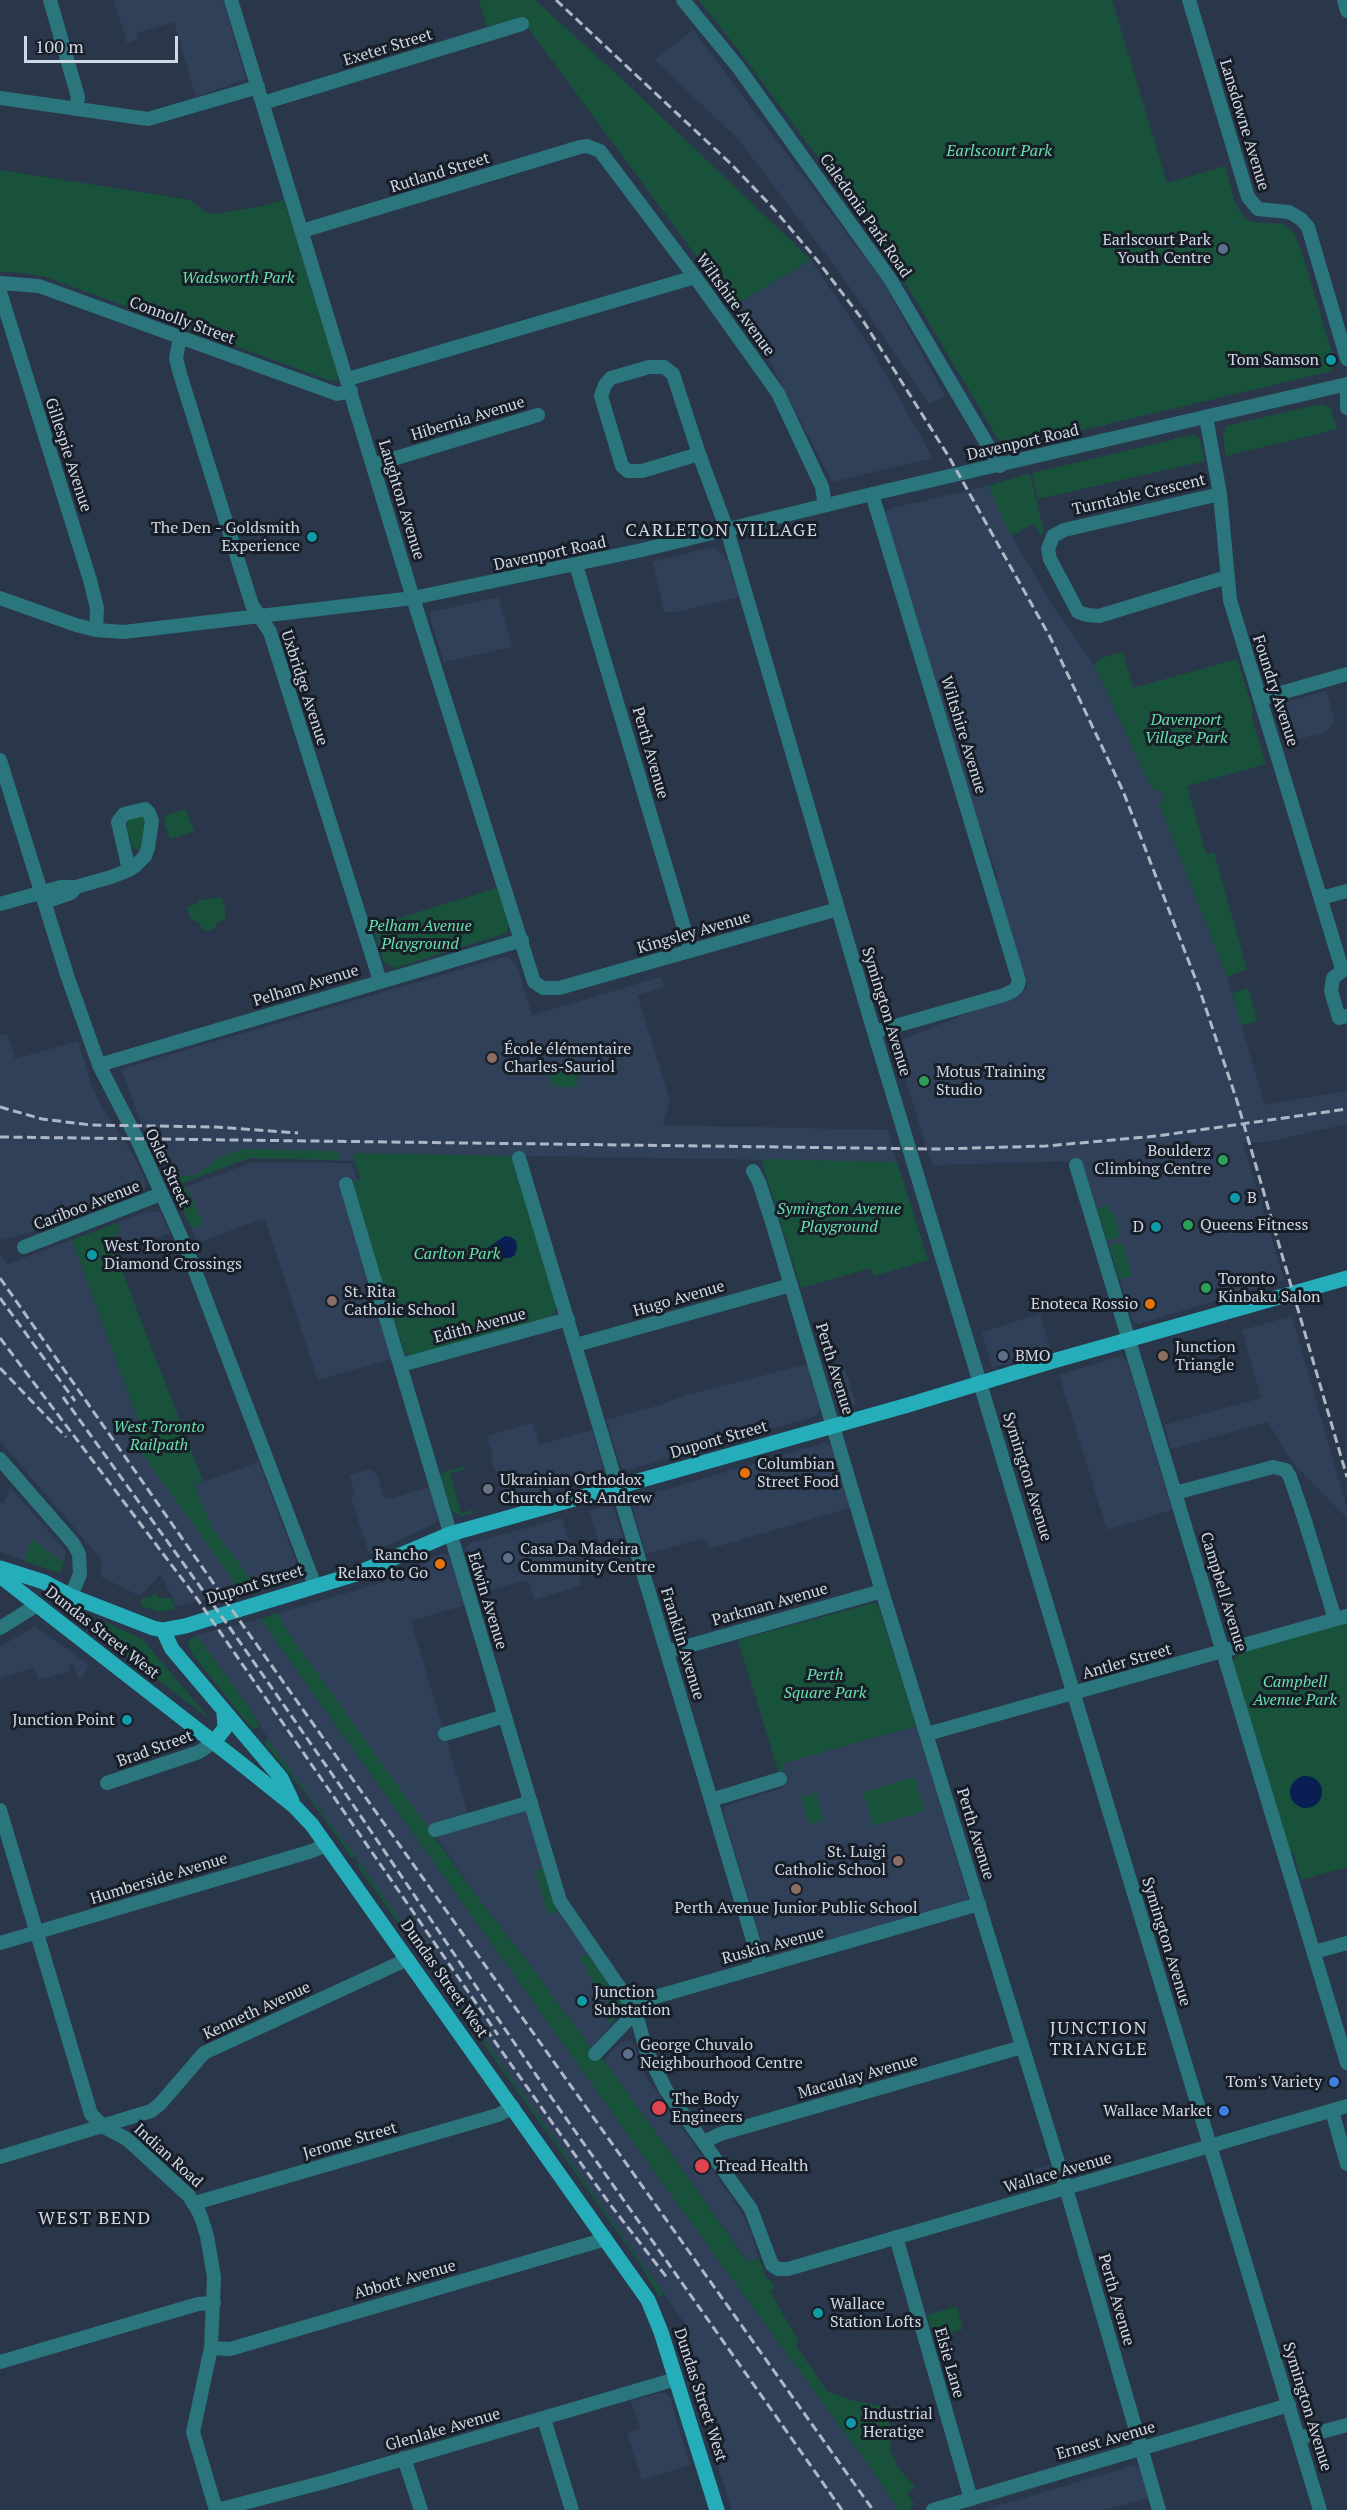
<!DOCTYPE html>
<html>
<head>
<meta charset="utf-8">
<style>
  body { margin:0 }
  #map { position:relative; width:1347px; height:2510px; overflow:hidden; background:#2a374b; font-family:"PT Serif",serif }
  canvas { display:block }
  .scale { position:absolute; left:24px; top:36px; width:154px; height:27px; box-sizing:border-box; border:3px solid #d0d8e5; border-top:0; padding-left:8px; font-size:18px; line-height:21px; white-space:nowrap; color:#d0d8e5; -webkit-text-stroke:4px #181e27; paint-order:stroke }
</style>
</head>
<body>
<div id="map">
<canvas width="1347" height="2510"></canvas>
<div class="scale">100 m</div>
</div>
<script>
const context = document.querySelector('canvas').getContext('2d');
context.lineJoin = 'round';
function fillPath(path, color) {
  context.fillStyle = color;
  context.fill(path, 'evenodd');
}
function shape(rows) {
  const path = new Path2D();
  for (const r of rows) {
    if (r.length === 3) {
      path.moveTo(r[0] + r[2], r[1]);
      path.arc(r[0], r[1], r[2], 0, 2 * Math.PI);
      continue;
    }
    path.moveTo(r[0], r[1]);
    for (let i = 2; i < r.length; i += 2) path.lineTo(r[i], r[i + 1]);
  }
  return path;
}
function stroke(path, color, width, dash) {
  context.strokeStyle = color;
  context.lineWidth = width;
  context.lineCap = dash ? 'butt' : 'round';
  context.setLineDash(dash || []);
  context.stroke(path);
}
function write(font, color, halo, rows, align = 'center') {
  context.font = font + ' "PT Serif",serif';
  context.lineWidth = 6;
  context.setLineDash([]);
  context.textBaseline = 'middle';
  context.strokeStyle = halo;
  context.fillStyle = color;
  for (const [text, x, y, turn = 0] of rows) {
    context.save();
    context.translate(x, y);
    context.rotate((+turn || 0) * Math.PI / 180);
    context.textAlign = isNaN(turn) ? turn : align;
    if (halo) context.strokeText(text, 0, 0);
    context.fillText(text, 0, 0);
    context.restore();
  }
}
const built = shape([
  [114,0,223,0,246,79,196,97,174,22,137,33,138,39,127,43],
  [693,30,884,283,945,396,929,404,840,273,738,139,655,60],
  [811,260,873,352,933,458,832,482,755,333,733,306],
  [988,486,1012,536,1053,606,1094,665,1153,791,1160,789,1165,801,1159,803,1227,977,1265,1105,1347,1091,1347,1124,1267,1142,1243,1143,1284,1280,1138,1324,1132,1320,1082,1161,932,1165,894,1043,973,1011,1017,998,1026,989,1027,983,995,881,998,879,985,838,981,837,885,515,885,512,892,508],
  [713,547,722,554,728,562,739,597,676,612,664,612,653,562],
  [498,597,512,647,444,662,430,618,431,612],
  [1326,691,1334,718,1332,726,1325,732,1289,742,1278,709,1280,704],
  [507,956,517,967,532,1015,661,977,664,987,637,995,670,1100,663,1125,888,1130,897,1162,355,1153,354,1161,250,1158,172,1187,152,1152,121,1069],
  [7,1034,15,1059,78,1041,92,1086,102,1108,132,1153,145,1179,146,1186,142,1191,26,1234,0,1240,0,1036],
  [251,1163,351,1163,358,1181,339,1186,391,1359,318,1380,265,1220,262,1219,198,1243,174,1191],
  [149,1211,160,1212,170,1233,110,1255,119,1229,117,1223],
  [72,1240,139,1422,127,1431,242,1592,176,1606,161,1574,140,1596,100,1576,102,1560,0,1441,0,1254,8,1264],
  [1040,1314,1051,1351,992,1368,982,1332],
  [1292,1316,1347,1509,1347,1518,1292,1462,1268,1422,1171,1449,1164,1425,1261,1398,1242,1330],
  [1121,1356,1127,1361,1172,1510,1107,1530,1059,1375],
  [843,1362,856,1404,841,1408,836,1404,825,1367],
  [807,1364,820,1408,816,1416,628,1470,621,1468,606,1420,660,1405,684,1396],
  [533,1423,539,1445,592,1430,604,1471,603,1476,506,1504,491,1458,493,1456,487,1436],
  [824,1443,831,1446,850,1508,709,1549,707,1541,701,1539,646,1554,632,1505,632,1500,636,1496,657,1492],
  [259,1462,299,1570,295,1576,258,1588,212,1529,194,1485],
  [371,1469,377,1475,383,1496,389,1499,429,1487,438,1515,436,1523,369,1554,351,1498,355,1494,349,1475],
  [10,1487,65,1550,66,1557,60,1573,0,1552,0,1502,4,1503],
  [606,1506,613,1507,623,1537,599,1543,589,1511],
  [562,1518,582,1585,534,1600,528,1580,477,1594,465,1551,466,1547,471,1543],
  [442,1553,449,1556,465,1605,411,1621,469,1817,427,1828,286,1629,278,1613,381,1583],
  [260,1619,684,2213,874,2473,898,2510,732,2510,674,2331,686,2325,355,1856,278,1756,248,1705,196,1635],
  [35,1626,90,1666,79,1680,73,1664,68,1666,70,1671,38,1680,34,1668,0,1678,0,1647],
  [916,1726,968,1897,967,1900,773,1956,768,1954,763,1946,723,1812,725,1806,783,1788,779,1773,783,1763],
  [525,1807,557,1911,622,2001,623,2010,591,2048,518,1949,478,1898,434,1833],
  [628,2040,634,2044,646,2077,737,2205,749,2227,759,2258,748,2261,604,2060,621,2042],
  [1049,2165,1053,2182,1026,2191,1021,2173],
  [659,2393,667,2394,670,2398,690,2465,642,2480,627,2433,640,2429,631,2401],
  [1135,2465,1140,2469,1148,2498,1104,2510,984,2510]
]);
const green = shape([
  [479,0,535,0,623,80,811,260,733,306,520,17,487,27],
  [699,0,1112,0,1167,183,1225,166,1235,203,1245,218,1252,222,1284,224,1293,232,1301,250,1333,356,1332,371,1032,442,1013,445,1005,443,998,439,901,276,853,205,746,60],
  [0,170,191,200,205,212,214,214,262,206,284,200,338,374,337,380,331,381,46,277,23,273,0,272],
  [1321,404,1330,407,1337,429,1226,456,1223,436,1226,426],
  [1193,435,1200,439,1205,461,1038,499,1032,473],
  [1030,473,1044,532,1040,535,1034,523,1011,536,988,486],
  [1123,652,1133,688,1237,659,1253,710,1252,719,1266,764,1187,786,1206,854,1214,853,1247,969,1227,977,1159,803,1165,801,1160,789,1153,791,1094,665,1101,658],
  [186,809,194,832,170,839,164,821,167,815],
  [143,814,148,825,140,850,137,850,132,846,126,827,128,818],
  [497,888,508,923,507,933,395,968,384,962,372,926],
  [218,897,222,899,226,913,225,920,217,922,215,928,206,931,201,928,200,923,191,919,187,907,197,904,199,901],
  [1248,988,1257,1021,1241,1026,1232,993],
  [546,1064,579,1066,576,1088,552,1086],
  [242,1149,339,1151,339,1160,250,1158,172,1187,169,1181,182,1176,194,1175,207,1168,215,1159],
  [355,1153,512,1156,557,1306,553,1314,549,1317,413,1355,405,1354,351,1183,361,1179,354,1161],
  [761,1159,897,1162,928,1260,874,1276,871,1268,801,1288],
  [186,1187,204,1224,192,1229,174,1191],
  [1109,1205,1110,1213,1114,1213,1120,1237,1107,1241,1097,1209],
  [117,1223,119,1229,110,1254,115,1253,203,1481,194,1485,212,1528,258,1588,242,1592,238,1587,126,1431,139,1422,72,1240],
  [1122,1242,1132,1276,1119,1279,1109,1246],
  [464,1466,465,1469,450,1473,461,1513,473,1510,473,1513,462,1516,452,1511,440,1474],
  [32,1539,64,1563,60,1573,24,1561],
  [155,1593,159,1598,172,1598,175,1609,159,1612,142,1606,141,1598,149,1597],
  [877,1602,916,1726,784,1763,783,1769,779,1773,738,1640],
  [75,1612,110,1624,143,1640,210,1719,90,1629,88,1626,90,1622],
  [278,1613,286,1629,478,1898,518,1949,591,2048,607,2064,747,2261,759,2258,766,2278,772,2282,774,2289,770,2292,799,2342,795,2344,827,2391,855,2401,889,2407,890,2410,886,2412,891,2428,888,2429,892,2441,890,2449,897,2466,915,2487,907,2493,915,2505,910,2506,912,2510,898,2510,874,2473,684,2213,260,1619],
  [1347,1621,1347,1867,1301,1880,1293,1852,1290,1853,1233,1661,1240,1652],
  [196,1635,248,1705,260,1727,252,1729,194,1656,188,1645,189,1640],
  [267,1739,355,1856,664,2294,659,2297,640,2264,357,1865,359,1863,354,1857,352,1858,310,1799,264,1743],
  [914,1777,925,1811,873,1826,863,1792],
  [816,1793,824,1820,809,1824,801,1797],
  [543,1869,557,1911,548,1915,535,1871],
  [587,1954,624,2006,611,2025,605,2013,612,2008,586,1972,588,1970,580,1958],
  [957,2306,963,2329,941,2336,931,2330,927,2315]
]);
const water = shape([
  [505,1236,511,1237,516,1241,517,1247,515,1255,510,1258,490,1258,487,1253,487,1248],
  [1306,1792,16]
]);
const minor = shape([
  [50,0,78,97,76,109],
  [231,0,413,598,534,982,543,988,559,988,838,909],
  [683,0,738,67,890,279,1000,466],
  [1189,0,1248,197,1258,209,1289,212,1301,219,1308,227,1347,359],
  [1344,0,1347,11],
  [0,98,148,119,258,87],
  [263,103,522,24],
  [302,231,580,147,587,146,600,151,695,277,778,393,822,487,825,505],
  [0,283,39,286,337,394,351,391],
  [0,292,90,580,97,608,96,630],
  [180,338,176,358,180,374,252,605,270,632,380,981],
  [348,379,695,277],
  [1347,385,1347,408],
  [1206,417,1220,494,1230,600,1342,969],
  [699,454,642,471,628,471,622,466,601,396,605,385,611,378,649,367,664,367,673,374,699,454,727,530,874,1032,1320,2510],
  [373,465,538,415],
  [872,494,1019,981,1017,987,1013,991,1004,995,874,1032],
  [1220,494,1064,530,1053,536,1048,549,1050,559,1078,612,1087,615,1099,616,1227,577],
  [576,565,691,951],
  [0,598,76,625,96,630,124,632,413,598,642,550,872,494,1347,384],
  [1260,699,1347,674],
  [0,760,68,978,99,1065,137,1139,187,1250,315,1586],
  [1321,898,1347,891],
  [44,902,71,893,76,887],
  [0,904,61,887,76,887,111,877,129,870,135,866,145,856,148,848,152,821,149,813,145,809,124,814,118,822,129,870],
  [1347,967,1333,978,1331,991,1339,1018,1347,1016],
  [99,1065,522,940],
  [519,1158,761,1967],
  [1076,1165,1347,2063],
  [753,1171,759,1182,772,1222,882,1591,1066,2188,1159,2510],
  [346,1184,560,1901,635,2010,646,2050,666,2090,751,2209,772,2265,778,2269,788,2269,1347,2106],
  [24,1247,161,1194],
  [576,1345,791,1285],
  [401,1365,568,1319],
  [0,1459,73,1543,79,1554,80,1574,71,1596],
  [1175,1493,1273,1467,1286,1470,1290,1477,1305,1521,1335,1619],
  [0,1628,37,1605],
  [667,1652,882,1591],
  [445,1734,505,1716],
  [927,1734,1347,1616],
  [107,1783,199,1752,214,1742],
  [711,1800,780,1779],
  [0,1810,91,2114,104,2127,127,2139,189,2196,200,2214,207,2236,214,2277,211,2348,193,2432,216,2510],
  [435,1830,531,1802],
  [0,1943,309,1852,327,1845],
  [1314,1952,1347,1943],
  [595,2054,648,1999,979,1904],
  [1332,2111,1347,2164],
  [704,2142,720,2134,1022,2047],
  [0,2157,151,2111,160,2104,204,2053,408,1959],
  [195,2203,498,2115,513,2107],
  [896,2237,971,2499],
  [211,2348,230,2349,606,2239],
  [0,2362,198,2304,214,2303],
  [544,2419,572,2510],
  [1299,2438,1347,2425],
  [404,2458,421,2510],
  [217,2510,332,2480,676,2379],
  [933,2510,1289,2405]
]);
const major = shape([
  [0,1568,44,1582,71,1596,153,1628,163,1630,185,1626,356,1574,450,1534,908,1405,1053,1361,1347,1278],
  [0,1576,239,1762,295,1807,312,1825,648,2300,661,2332,717,2510],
  [163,1630,172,1649,281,1778,292,1801],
  [214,1742,225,1728,224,1713]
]);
const rail = shape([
  [556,0,732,165,773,208,817,260,862,319,949,457,1050,637,1123,791,1199,988,1237,1101,1347,1477],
  [0,1107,42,1119,91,1125,216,1127,298,1133],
  [0,1137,936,1149,1046,1146,1157,1136,1347,1109],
  [0,1278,242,1624,873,2510],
  [0,1298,75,1401],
  [0,1338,198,1600,498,2035],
  [0,1368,66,1437],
  [63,1397,230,1628,341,1787,551,2097,842,2510],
  [486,2029,609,2203,668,2279]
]);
const markers = [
  [1223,249,6,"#5c6f8a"],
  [1331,360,6,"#0f9aa8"],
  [312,537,6,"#0f9aa8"],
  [492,1058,6,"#8d6e63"],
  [924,1081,6,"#2e9e5b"],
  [1223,1160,6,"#2e9e5b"],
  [1235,1198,6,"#0f9aa8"],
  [1188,1225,6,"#2e9e5b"],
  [1156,1227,6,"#0f9aa8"],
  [92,1255,6,"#0f9aa8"],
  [1206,1288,6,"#2e9e5b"],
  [332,1301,6,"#8d6e63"],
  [1150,1304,6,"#e8710a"],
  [1003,1356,6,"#5c6f8a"],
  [1163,1356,6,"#8d6e63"],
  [745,1473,6,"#e8710a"],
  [488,1489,6,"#6b7280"],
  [508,1558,6,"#5c6f8a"],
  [440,1564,6,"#e8710a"],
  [127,1720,6,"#0f9aa8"],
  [898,1861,6,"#8d6e63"],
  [796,1889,6,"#8d6e63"],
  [582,2001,6,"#0f9aa8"],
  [628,2054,6,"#5c6f8a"],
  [1334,2082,6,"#3f7fe0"],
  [659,2108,8,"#e0444e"],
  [1224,2111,6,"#3f7fe0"],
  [702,2166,8,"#e0444e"],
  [818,2313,6,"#0f9aa8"],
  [851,2423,6,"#0f9aa8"]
];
const streetNames = [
  ["Exeter Street",388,48,-17],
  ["Lansdowne Avenue",1244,125,73],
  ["Rutland Street",440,173,-17],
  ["Caledonia Park Road",865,216,55],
  ["Wiltshire Avenue",735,305,54],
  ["Connolly Street",182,321,20],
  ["Hibernia Avenue",468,419,-17],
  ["Davenport Road",1023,443,-13],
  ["Gillespie Avenue",68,455,72],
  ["Turntable Crescent",1139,495,-13],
  ["Laughton Avenue",401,500,73],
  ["Davenport Road",550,554,-12],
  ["Uxbridge Avenue",304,688,72],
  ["Foundry Avenue",1275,691,72],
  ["Wiltshire Avenue",963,735,73],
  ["Perth Avenue",650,753,74],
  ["Kingsley Avenue",694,933,-16],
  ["Pelham Avenue",306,986,-17],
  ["Symington Avenue",886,1012,73],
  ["Osler Street",167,1168,65],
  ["Cariboo Avenue",87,1206,-21],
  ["Hugo Avenue",679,1299,-16],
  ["Edith Avenue",480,1326,-15],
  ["Perth Avenue",834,1369,73],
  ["Dupont Street",719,1440,-16],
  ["Symington Avenue",1027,1477,73],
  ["Dupont Street",255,1585,-17],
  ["Campbell Avenue",1223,1592,73],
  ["Edwin Avenue",487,1601,73],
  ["Parkman Avenue",770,1605,-16],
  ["Dundas Street West",102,1633,38],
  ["Franklin Avenue",682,1644,73],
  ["Antler Street",1127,1662,-16],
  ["Brad Street",155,1749,-20],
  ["Perth Avenue",975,1834,73],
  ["Humberside Avenue",159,1879,-17],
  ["Symington Avenue",1166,1942,73],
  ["Ruskin Avenue",773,1946,-15],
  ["Dundas Street West",444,1979,55],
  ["Kenneth Avenue",257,2011,-25],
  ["Macaulay Avenue",858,2077,-16],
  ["Jerome Street",350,2141,-16],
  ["Indian Road",168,2156,42],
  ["Wallace Avenue",1058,2173,-16],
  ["Abbott Avenue",405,2280,-16],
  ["Perth Avenue",1116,2300,74],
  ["Elsie Lane",949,2363,74],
  ["Dundas Street West",700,2395,72],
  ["Symington Avenue",1307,2407,73],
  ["Glenlake Avenue",443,2430,-16],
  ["Ernest Avenue",1106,2441,-16]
];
const parkNames = [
  ["Earlscourt Park",999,151],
  ["Wadsworth Park",238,278],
  ["Davenport",1186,720],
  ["Village Park",1186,738],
  ["Pelham Avenue",420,926],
  ["Playground",420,944],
  ["Symington Avenue",839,1209],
  ["Playground",839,1227],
  ["Carlton Park",457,1254],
  ["West Toronto",159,1427],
  ["Railpath",159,1445],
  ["Perth",825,1675],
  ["Square Park",825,1693],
  ["Campbell",1295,1682],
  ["Avenue Park",1295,1700]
];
const poiNames = [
  ["Earlscourt Park",1211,240,"right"],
  ["Youth Centre",1211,258,"right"],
  ["Tom Samson",1319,360,"right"],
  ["The Den - Goldsmith",300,528,"right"],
  ["Experience",300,546,"right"],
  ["École élémentaire",504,1049],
  ["Charles-Sauriol",504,1067],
  ["Motus Training",936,1072],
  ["Studio",936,1090],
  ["Boulderz",1211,1151,"right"],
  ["Climbing Centre",1211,1169,"right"],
  ["B",1247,1198],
  ["Queens Fitness",1200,1225],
  ["D",1144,1227,"right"],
  ["West Toronto",104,1246],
  ["Diamond Crossings",104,1264],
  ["Toronto",1218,1279],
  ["Kinbaku Salon",1218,1297],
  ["St. Rita",344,1292],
  ["Catholic School",344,1310],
  ["Enoteca Rossio",1138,1304,"right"],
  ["Junction",1175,1347],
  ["Triangle",1175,1365],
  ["BMO",1015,1356],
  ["Columbian",757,1464],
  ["Street Food",757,1482],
  ["Ukrainian Orthodox",500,1480],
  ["Church of St. Andrew",500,1498],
  ["Casa Da Madeira",520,1549],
  ["Community Centre",520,1567],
  ["Rancho",428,1555,"right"],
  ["Relaxo to Go",428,1573,"right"],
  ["Junction Point",115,1720,"right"],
  ["St. Luigi",886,1852,"right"],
  ["Catholic School",886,1870,"right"],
  ["Perth Avenue Junior Public School",796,1908,"center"],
  ["Junction",594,1992],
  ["Substation",594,2010],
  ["George Chuvalo",640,2045],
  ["Neighbourhood Centre",640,2063],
  ["Tom's Variety",1322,2082,"right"],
  ["The Body",672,2099],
  ["Engineers",672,2117],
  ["Wallace Market",1212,2111,"right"],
  ["Tread Health",716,2166],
  ["Wallace",830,2304],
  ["Station Lofts",830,2322],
  ["Industrial",863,2414],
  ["Heratige",863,2432]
];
const neighbourhoodNames = [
  ["CARLETON VILLAGE",722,531],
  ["JUNCTION",1099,2029],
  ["TRIANGLE",1099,2050],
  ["WEST BEND",95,2219]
];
fillPath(built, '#304059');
fillPath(green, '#18523b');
fillPath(water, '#091f54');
stroke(minor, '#2b757c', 14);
stroke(major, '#25aeb9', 15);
stroke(rail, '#aeb7c6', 3, [9, 4.5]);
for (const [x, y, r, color] of markers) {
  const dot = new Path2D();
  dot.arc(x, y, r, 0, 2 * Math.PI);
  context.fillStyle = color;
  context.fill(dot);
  stroke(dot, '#181e27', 2);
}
write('16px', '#d0d8e5', '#181e27', streetNames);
write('italic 16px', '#67dfac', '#181e27', parkNames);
write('16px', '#d0d8e5', '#181e27', poiNames, 'left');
context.letterSpacing = '1.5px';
write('18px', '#d0d8e5', '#181e27', neighbourhoodNames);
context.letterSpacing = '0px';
</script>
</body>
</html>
